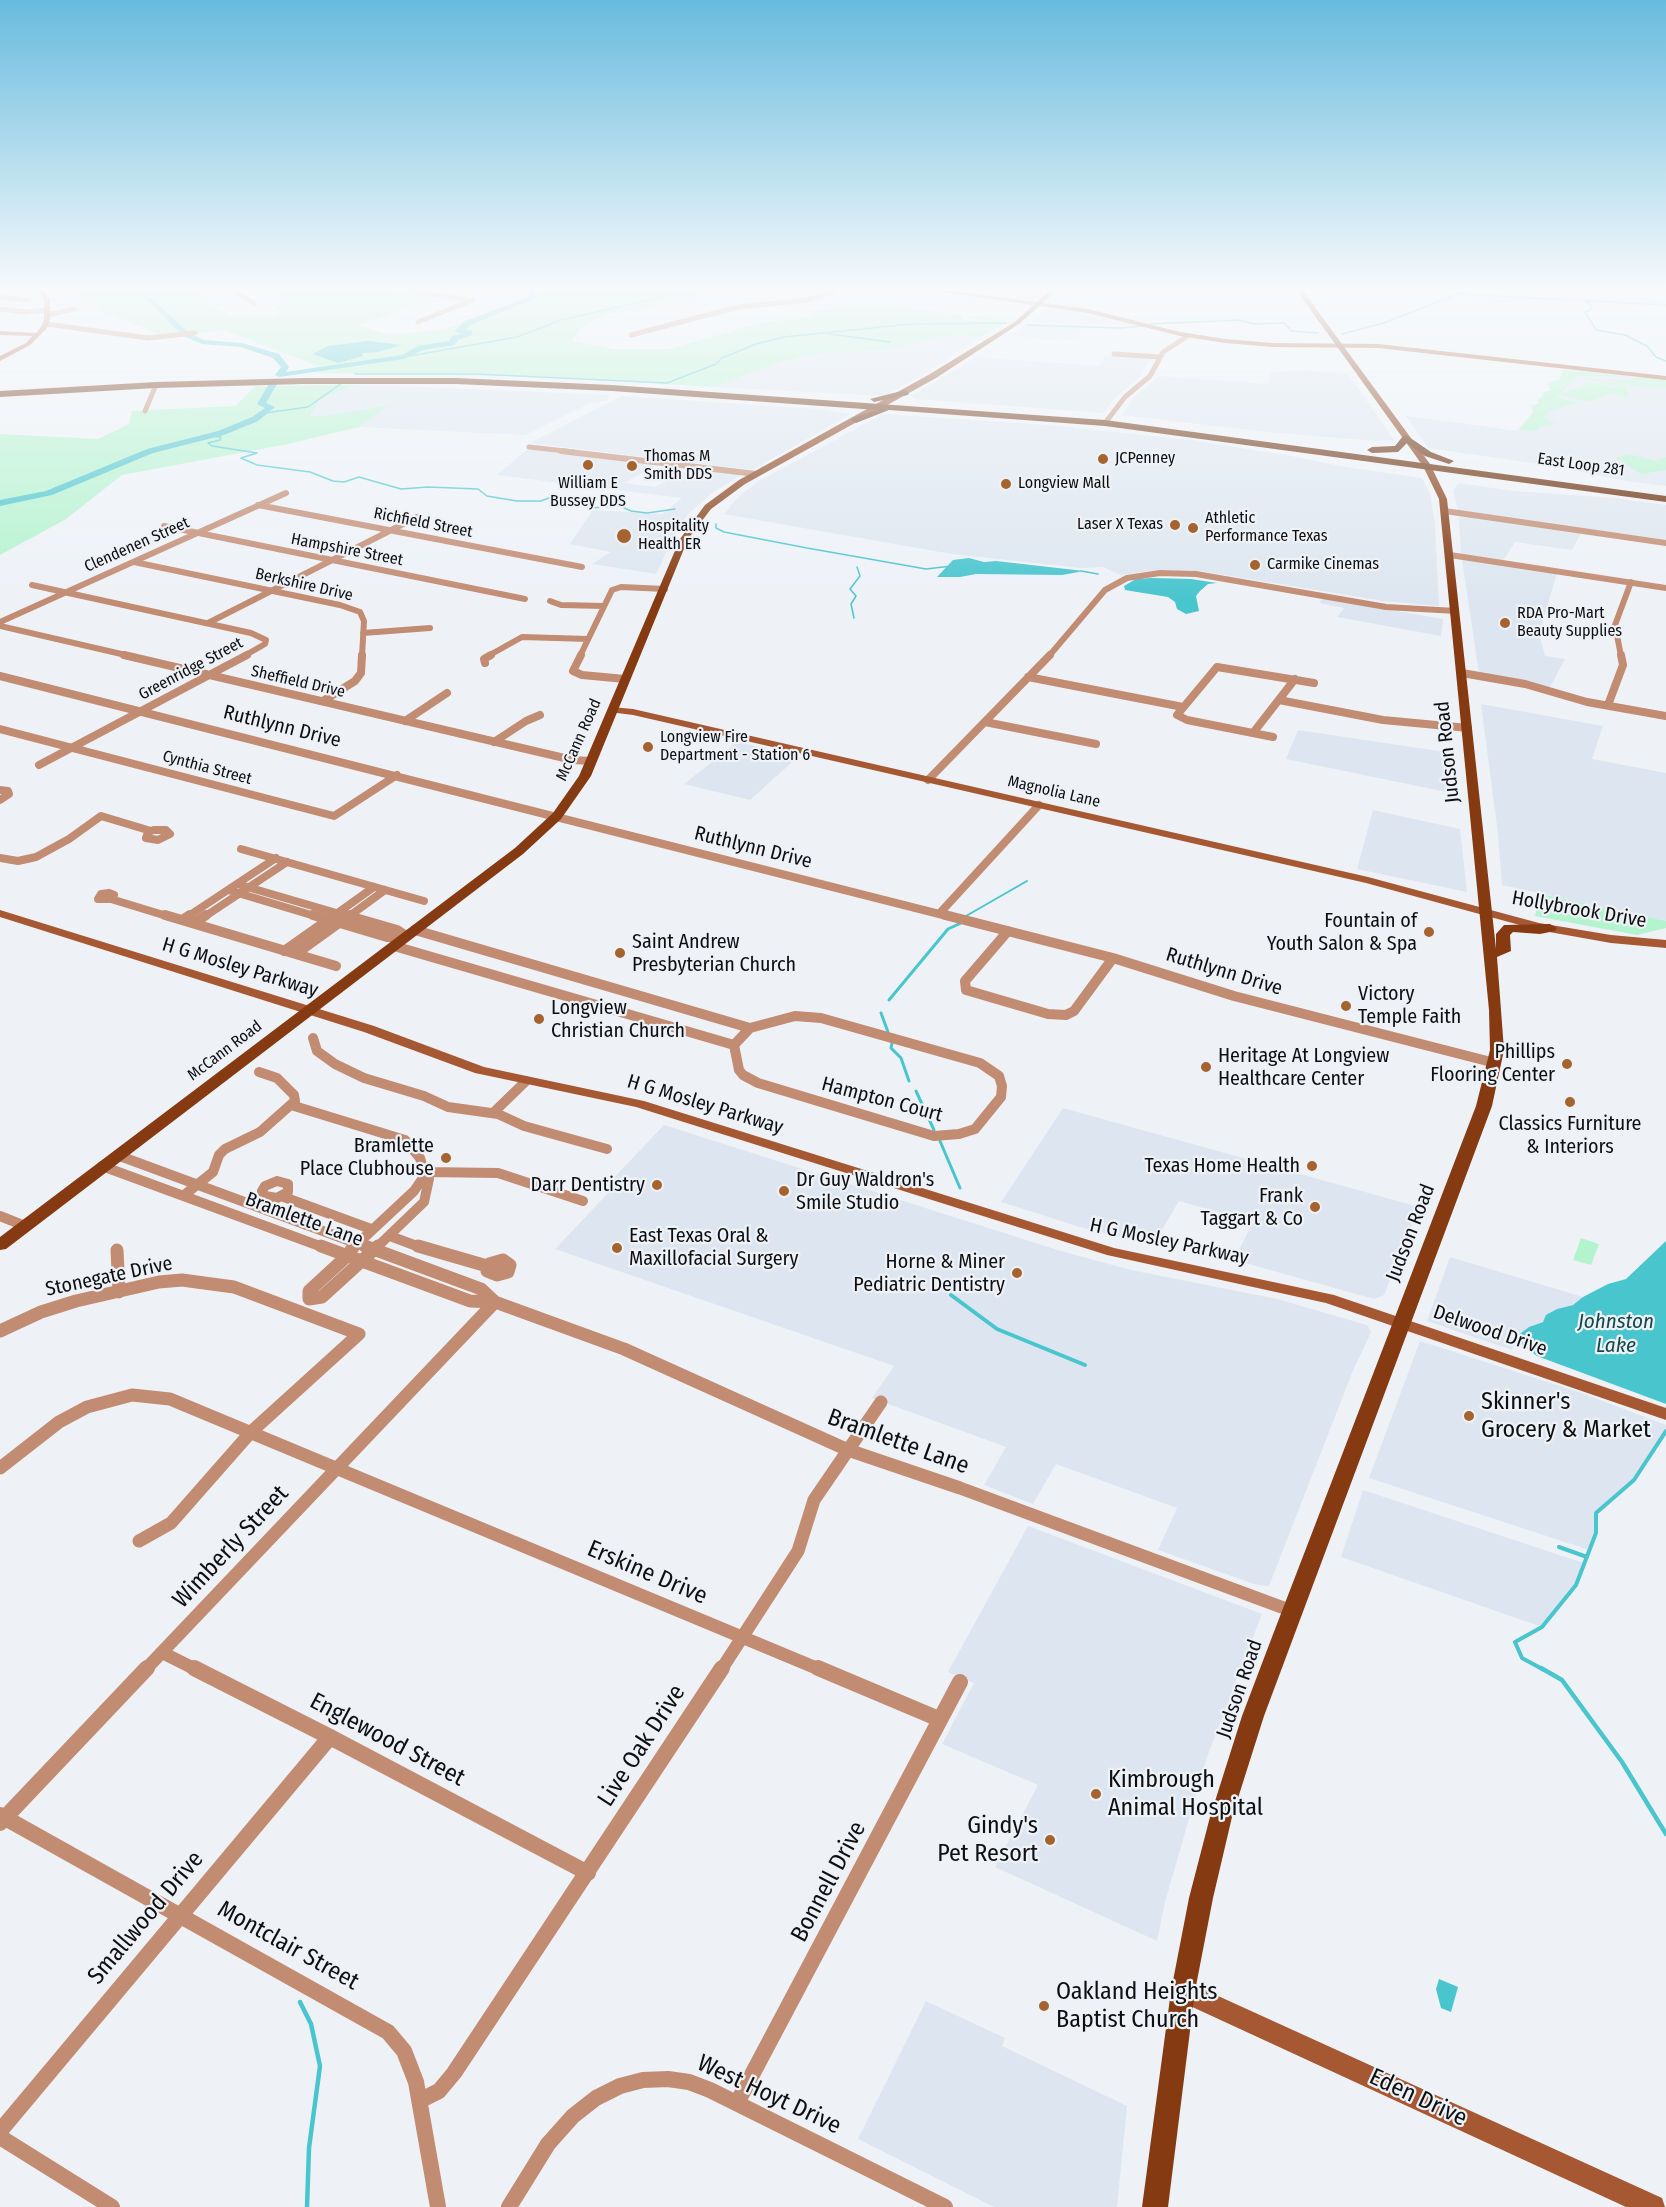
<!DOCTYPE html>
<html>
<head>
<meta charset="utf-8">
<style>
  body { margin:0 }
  canvas { display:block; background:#eef2f7 }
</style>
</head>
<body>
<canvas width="1666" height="2207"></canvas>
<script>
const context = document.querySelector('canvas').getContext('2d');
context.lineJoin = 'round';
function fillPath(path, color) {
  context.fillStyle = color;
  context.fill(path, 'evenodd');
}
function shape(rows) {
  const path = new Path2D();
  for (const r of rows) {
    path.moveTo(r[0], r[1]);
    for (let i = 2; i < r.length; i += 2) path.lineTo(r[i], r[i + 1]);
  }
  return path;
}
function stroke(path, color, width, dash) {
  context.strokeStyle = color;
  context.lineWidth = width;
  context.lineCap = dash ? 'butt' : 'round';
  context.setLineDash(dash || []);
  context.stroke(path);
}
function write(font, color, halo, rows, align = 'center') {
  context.font = font + ' "Fira Sans Condensed",sans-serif';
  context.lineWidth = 4.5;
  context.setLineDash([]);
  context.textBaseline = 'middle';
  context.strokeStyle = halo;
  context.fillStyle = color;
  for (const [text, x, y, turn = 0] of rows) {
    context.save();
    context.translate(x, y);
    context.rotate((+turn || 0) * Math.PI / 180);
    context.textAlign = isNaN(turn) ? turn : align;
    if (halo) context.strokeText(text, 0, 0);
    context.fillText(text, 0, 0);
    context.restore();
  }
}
const built = shape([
  [999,291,1033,291,1044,293,1034,303,989,297],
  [1051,308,1111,318,1135,325,1032,322,1045,309],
  [1032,326,1080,328,1079,339,1057,341,1011,335,1023,327],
  [957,335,980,338,923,375,883,396,715,387,781,362,822,353],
  [1105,356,1151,358,1140,377,1113,400,1104,413,916,399,911,396,977,357,1099,366],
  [1570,370,1666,379,1666,486,1626,481,1554,466,1428,448,1406,416,1519,431],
  [1306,371,1348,374,1394,440,1376,441,1267,432,1122,415,1133,398,1159,376,1268,384,1271,372],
  [353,385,399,386,610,395,606,401,590,403,525,435,359,427,386,405,331,415,310,416,320,400],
  [622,396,818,409,851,414,752,470,530,443],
  [883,414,1047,425,1192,440,1291,456,1345,467,1422,478,1430,494,1435,525,1439,606,1383,601,1201,571,1156,570,1121,575,1103,567,1081,568,952,554,724,514,740,495,759,481],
  [528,449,657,465,624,483,655,487,689,469,741,475,712,493,688,514,678,528,656,574,592,564,611,552,570,544,593,510,662,514,682,498,497,475],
  [1459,483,1513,491,1614,498,1666,505,1666,540,1458,511,1453,490],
  [1463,516,1581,533,1572,550,1515,542,1503,561,1461,554,1459,517],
  [1462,560,1557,573,1539,634,1545,656,1565,659,1550,687,1479,673],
  [1323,598,1443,619,1441,636,1337,617,1344,608,1319,603],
  [1481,704,1603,726,1592,759,1666,773,1666,921,1502,885,1498,834],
  [1298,730,1452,753,1456,794,1286,759],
  [737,742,799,756,750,800,684,784],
  [1373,810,1460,829,1467,892,1357,869],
  [1063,1108,1419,1207,1384,1295,1374,1299,1234,1260,1253,1222,1179,1201,1153,1245,1083,1228,1001,1202],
  [664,1125,1061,1251,1131,1270,1277,1299,1367,1325,1371,1332,1352,1373,1269,1586,1257,1585,1158,1550,1177,1508,1056,1464,1033,1504,984,1485,1006,1447,872,1398,894,1366,555,1249,611,1190,605,1187],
  [1450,1257,1583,1297,1573,1305,1557,1309,1544,1321,1529,1327,1517,1336,1512,1350,1427,1321],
  [1420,1341,1582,1393,1666,1425,1666,1431,1634,1480,1596,1513,1596,1533,1589,1550,1369,1478],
  [1363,1490,1584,1563,1576,1585,1542,1627,1341,1557],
  [1028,1526,1262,1614,1207,1757,1165,1902,1157,1941,995,1867,1038,1785,942,1744,974,1683,948,1672],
  [926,2001,1005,2038,1002,2046,1127,2106,1117,2207,994,2207,858,2139]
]);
const green = shape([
  [75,291,199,291,216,308,231,316,253,315,267,319,282,311,276,309,289,297,248,291,393,291,435,297,359,325,388,335,445,329,544,291,772,291,709,293,639,310,607,314,583,326,571,341,614,349,670,349,760,323,812,317,807,312,833,308,886,305,962,315,963,321,996,321,970,318,973,316,1005,320,1002,322,1007,322,980,338,957,335,924,340,885,350,822,353,781,362,715,387,526,376,316,373,318,366,224,330,169,338,98,310,102,307,80,297],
  [1563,370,1631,377,1577,376,1560,394,1592,383,1616,388,1615,386,1581,378,1585,377,1626,386,1629,398,1614,394,1616,392,1588,402,1559,395,1557,397,1579,403,1550,411,1544,418,1556,424,1539,427,1537,429,1539,431,1518,430,1533,412,1531,406,1539,403,1537,400,1544,395,1541,393,1551,390,1547,383,1559,380],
  [1641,377,1666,379,1666,388,1632,386,1602,379,1629,380],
  [353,385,320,400,310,416,331,415,388,405,359,427,288,444,122,475,66,519,0,555,0,434,98,439,129,424,132,411,235,406,256,386],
  [1628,454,1656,461,1666,457,1666,470,1641,474,1616,458],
  [1541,894,1666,921,1666,928,1637,935,1535,916],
  [1581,1238,1599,1244,1591,1265,1573,1260]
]);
const water = shape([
  [368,341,402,345,378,352,362,353,363,356,338,363,313,354,328,346],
  [969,558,984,562,996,561,1084,571,1062,575,976,574,960,577,937,577,953,560],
  [1152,578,1191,579,1217,583,1208,584,1200,591,1196,596,1199,611,1186,614,1177,609,1175,602,1168,597,1125,590,1124,586,1136,579],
  [1666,1241,1666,1404,1537,1356,1521,1344,1517,1336,1529,1327,1543,1322,1546,1315,1557,1309,1573,1305,1583,1297,1608,1284,1626,1279],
  [1439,1979,1458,1987,1451,2012,1441,2008,1436,1989]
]);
const streamFar4 = shape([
  [1459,294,1666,305],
  [1584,301,1592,305,1590,310,1585,312,1596,330,1625,335,1647,346,1656,357,1666,361],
  [561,320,688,291],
  [1151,324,1239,320,1254,324,1284,323,1292,331,1318,333],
  [1026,325,1120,328,1143,326],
  [829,334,890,342],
  [1342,334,1384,323,1465,291],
  [404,357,517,337,559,321],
  [355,374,475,374,667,383,716,364,722,358,756,344,784,337,911,324,1006,323],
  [265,413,308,407,342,383],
  [210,436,221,437,220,440,208,443,212,446,257,453,241,458,257,465,310,472,333,481,344,482,359,477,401,489,428,487,478,489,487,496,517,501,541,501,554,496,566,502,585,503,592,508,620,506,631,511,647,513,675,509],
  [716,524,716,528,724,532,807,548,926,569,952,566],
  [1081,571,1098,574],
  [854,618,851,604,856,596,850,589,860,576,857,567]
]);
const streamFar3 = shape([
  [966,916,1027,881]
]);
const streamFar2 = shape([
  [889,1000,948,929,961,923],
  [881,1013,888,1032],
  [892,1043,891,1048,901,1058,909,1081],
  [916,1091,934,1130],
  [940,1141,960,1188]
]);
const streamFar1 = shape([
  [951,1295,997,1329,1085,1365],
  [1559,1547,1587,1557],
  [1544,1670,1522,1658,1515,1642,1542,1627,1576,1585,1596,1533,1596,1513,1634,1480,1666,1431]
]);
const stream = shape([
  [1541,1668,1562,1680,1622,1762,1666,1834],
  [300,2002,311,2024,320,2066,309,2148,307,2207]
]);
const river = shape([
  [140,291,147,291,146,294,153,299,189,333,204,340,242,343,279,354,289,367,286,372,402,355,418,346,449,341,452,336,461,334,455,331,465,321,529,297,529,291,535,291,535,298,471,325,465,330,472,331,472,335,458,340,454,345,423,350,404,359,279,377,275,375,281,367,273,358,241,347,202,344,183,336,149,301,140,296,140,291],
  [270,382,277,384,266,403,275,407,258,421,224,435,153,453,52,495,0,506,0,500,46,491,147,449,218,431,252,417,265,408,257,404,270,382]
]);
const streetFar5 = shape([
  [235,291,254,303],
  [411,291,473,300],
  [0,297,27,300],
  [0,309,25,312,47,310],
  [47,315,74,309],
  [418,322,472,300],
  [46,324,148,338,195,333],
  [631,335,738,307,807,300,835,291],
  [1114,354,1160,357],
  [145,411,156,385],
  [1105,423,1125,397,1150,376,1163,352,1188,336],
  [529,447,574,452]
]);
const streetFar4 = shape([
  [561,451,756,474],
  [258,505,582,567],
  [1445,511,1666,543],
  [164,526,525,599],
  [1450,555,1666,588],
  [134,562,340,605,360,612,364,621,362,656],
  [32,585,251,633,266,640,265,644,244,656],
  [550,601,561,605,604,606],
  [0,622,286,493],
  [208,623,417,517],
  [0,626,130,656],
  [363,633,430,628],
  [488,656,522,637,588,639],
  [580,656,612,590,621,587,665,589],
  [1049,656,1105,590,1127,578,1160,573,1196,574,1386,607,1456,611],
  [1621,656,1615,625,1631,582]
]);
const streetFar3 = shape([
  [124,655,573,760,591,761],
  [581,655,573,671,582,675,625,679],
  [485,663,484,659,491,655],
  [1462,673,1525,684,1587,702,1666,716],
  [0,676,951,917],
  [1028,677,1183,707],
  [1279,700,1383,720,1468,728],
  [323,701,355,681,361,673,362,655],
  [1608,705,1623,665,1621,655],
  [405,721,447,693],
  [985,722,1096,744],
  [0,729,334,816,397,775],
  [1253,733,1295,679],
  [1273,737,1187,720,1177,715,1217,667,1314,683],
  [494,742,526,721,540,715],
  [39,765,247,655],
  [928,780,1050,655],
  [0,790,8,791,9,794,0,800],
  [154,830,166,830,170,834,158,840,146,838,148,832,154,830],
  [241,849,424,901],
  [0,858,18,861,36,857,69,839,101,816,151,831],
  [237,884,350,917],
  [228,890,318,917],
  [109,893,114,895,111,899,98,899,101,894,109,893],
  [111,899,170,917],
  [939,914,1039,805],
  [187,917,276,858],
  [204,917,287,862],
  [332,917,374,887],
  [348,917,385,890]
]);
const streetFar2 = shape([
  [165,915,336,966],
  [313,915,387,937,406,936],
  [345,915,397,930,406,936],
  [945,915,1113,958,1234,996,1495,1063],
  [182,920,190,915],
  [194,923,206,915],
  [415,930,750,1028],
  [1008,931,965,981,966,990,1048,1014,1066,1015,1074,1011,1113,958],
  [394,946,734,1045],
  [284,951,335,915],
  [296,954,350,915],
  [795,1016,821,1018,980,1063,999,1076,1002,1086,1001,1097,975,1129,959,1134,934,1136,758,1083,743,1075,739,1070,734,1045,750,1028,795,1016],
  [313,1038,317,1051,335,1064,364,1078,424,1096,448,1107,498,1114,524,1126,607,1149],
  [291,1105,405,1140,420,1158,425,1175],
  [493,1113,526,1081],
  [117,1155,369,1248],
  [102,1166,325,1248],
  [425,1172,498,1173,583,1201],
  [277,1181,288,1184,288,1192,277,1198,265,1196,262,1191,265,1186,277,1181],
  [183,1196,213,1172,219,1155,225,1149,260,1132,295,1101,294,1095,277,1078,259,1072],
  [281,1196,371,1229],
  [0,1216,25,1226],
  [390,1236,422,1248],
  [353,1248,414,1191,425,1175,429,1179,424,1202,376,1248]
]);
const streetFar1 = shape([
  [321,1246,470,1301,495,1302,624,1349,848,1450,960,1488,1292,1611],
  [354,1246,347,1256,309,1291,309,1299,322,1297,378,1246],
  [365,1246,481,1289,495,1302],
  [418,1246,487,1266],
  [117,1250,119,1292],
  [503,1260,510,1265,508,1272,497,1275,487,1271,489,1264,503,1260],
  [0,1331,41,1312,76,1301,159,1282,182,1280,234,1287,359,1334,251,1432,171,1523,139,1541],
  [0,1468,59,1422,87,1407,132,1395,170,1399,821,1670],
  [163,1653,197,1670],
  [145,1670,495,1302],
  [721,1670,798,1551,814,1500,881,1402]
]);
const street = shape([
  [194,1668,330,1737,588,1873],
  [818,1668,939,1719],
  [0,1815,388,2032,404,2051,416,2082,438,2207],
  [0,1823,147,1668],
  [421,2100,439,2091,454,2073,722,1668],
  [737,2103,960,1682],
  [0,2131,330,1737],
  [0,2137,112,2207],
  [509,2207,548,2144,573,2116,596,2098,620,2086,643,2080,668,2079,689,2082,710,2090,945,2207]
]);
const secondary = shape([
  [38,291,44,291,50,300,50,320,47,328,30,345,0,361,0,356,26,343,32,336,0,335,0,331,36,333,41,327,44,320,44,300,38,291],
  [935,291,953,291,1088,309,1180,332,1225,339,1273,343,1378,344,1666,376,1666,380,1378,348,1273,347,1225,343,1180,336,1088,313,935,291],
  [612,707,633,709,1368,877,1539,923,1611,935,1666,940,1666,948,1611,943,1538,930,1366,883,633,715,609,712,609,708,612,707],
  [0,910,374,1026,484,1067,644,1101,1114,1248,1334,1295,1666,1408,1666,1420,1326,1303,1107,1255,636,1107,475,1073,364,1032,0,917,0,910],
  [1183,1980,1662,2198,1665,2207,1626,2207,1175,1999,1172,1991,1175,1983,1183,1980]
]);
const primary = shape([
  [1049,291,1056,291,1019,324,936,378,745,484,711,509,688,539,591,776,561,819,523,854,6,1249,0,1250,0,1237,515,848,553,813,579,776,680,539,705,505,739,480,930,374,1015,322,1049,291],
  [1297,291,1303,291,1430,464,1447,499,1496,949,1496,934,1504,925,1550,924,1557,928,1555,931,1540,934,1513,932,1510,935,1511,951,1497,957,1504,1050,1492,1106,1264,1716,1232,1817,1213,1898,1195,1991,1168,2207,1142,2207,1171,1991,1189,1898,1210,1817,1242,1716,1272,1637,1476,1106,1490,1050,1489,1010,1439,499,1423,466,1297,291]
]);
const highway = shape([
  [303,378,456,378,612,385,1105,420,1666,496,1666,502,1105,426,889,410,856,423,851,420,853,418,877,410,612,391,456,384,303,384,156,388,0,397,0,391,156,382,303,378],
  [905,390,909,393,908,395,874,402,870,399,905,390],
  [1406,435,1431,452,1454,461,1449,464,1425,456,1407,443,1398,452,1372,453,1367,450,1372,447,1395,446,1403,436,1406,435]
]);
const markers = [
  [1103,459,6,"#a5642f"],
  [588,465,6,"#a5642f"],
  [632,466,6,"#a5642f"],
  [1006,484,6,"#a5642f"],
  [1175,525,6,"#a5642f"],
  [1193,528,6,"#a5642f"],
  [624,536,8,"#a5642f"],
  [1255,565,6,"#a5642f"],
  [1505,623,6,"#a5642f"],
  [648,747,6,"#a5642f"],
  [1429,932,6,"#a5642f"],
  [620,953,6,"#a5642f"],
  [1346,1006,6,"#a5642f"],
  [539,1019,6,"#a5642f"],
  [1567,1064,6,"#a5642f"],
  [1206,1067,6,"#a5642f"],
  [1570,1102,6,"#a5642f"],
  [446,1158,6,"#a5642f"],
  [1312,1166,6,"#a5642f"],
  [657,1185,6,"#a5642f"],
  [784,1191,6,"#a5642f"],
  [1315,1207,6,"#a5642f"],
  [617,1248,6,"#a5642f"],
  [1017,1273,6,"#a5642f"],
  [1469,1416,6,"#a5642f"],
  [1096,1794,6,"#a5642f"],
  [1050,1840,6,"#a5642f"],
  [1044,2006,6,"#a5642f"]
];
const farPoinames = [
  ["Thomas M",644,457],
  ["Smith DDS",644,475],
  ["JCPenney",1115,459],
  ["William E",588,484,"center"],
  ["Bussey DDS",588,502,"center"],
  ["Longview Mall",1018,484],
  ["Athletic",1205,519],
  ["Performance Texas",1205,537],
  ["Laser X Texas",1163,525,"right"],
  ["Hospitality",638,527],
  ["Health ER",638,545],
  ["Carmike Cinemas",1267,565],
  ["RDA Pro-Mart",1517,614],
  ["Beauty Supplies",1517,632],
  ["Longview Fire",660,738],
  ["Department - Station 6",660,756]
];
const farStreetnames = [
  ["East Loop 281",1581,465,8],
  ["Richfield Street",423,523,11],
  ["Clendenen Street",137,545,-24],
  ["Hampshire Street",347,550,11],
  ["Berkshire Drive",304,585,13],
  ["Greenridge Street",191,669,-28],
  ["Sheffield Drive",298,682,13],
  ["McCann Road",579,740,-66],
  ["Cynthia Street",207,768,15],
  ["Magnolia Lane",1054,792,13],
  ["McCann Road",225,1051,-37]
];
const streetNames = [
  ["Ruthlynn Drive",282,727,14],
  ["Judson Road",1448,752,-96],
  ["Ruthlynn Drive",753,848,14],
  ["Hollybrook Drive",1579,910,10],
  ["H G Mosley Parkway",240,968,17],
  ["Ruthlynn Drive",1224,972,17],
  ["Hampton Court",882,1100,15],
  ["H G Mosley Parkway",705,1105,17],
  ["Bramlette Lane",304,1220,20],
  ["Judson Road",1411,1233,-69],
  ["H G Mosley Parkway",1169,1242,12],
  ["Stonegate Drive",109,1277,-12],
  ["Delwood Drive",1490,1331,19],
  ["Judson Road",1240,1689,-71]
];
const poiNames = [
  ["Fountain of",1417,921],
  ["Youth Salon & Spa",1417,944],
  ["Saint Andrew",632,942,"left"],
  ["Presbyterian Church",632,965,"left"],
  ["Victory",1358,994,"left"],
  ["Temple Faith",1358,1017,"left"],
  ["Longview",551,1008,"left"],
  ["Christian Church",551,1031,"left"],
  ["Phillips",1555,1052],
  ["Flooring Center",1555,1075],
  ["Heritage At Longview",1218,1056,"left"],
  ["Healthcare Center",1218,1079,"left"],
  ["Classics Furniture",1570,1124,"center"],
  ["& Interiors",1570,1147,"center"],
  ["Bramlette",434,1146],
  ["Place Clubhouse",434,1169],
  ["Texas Home Health",1300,1166],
  ["Dr Guy Waldron's",796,1180,"left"],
  ["Smile Studio",796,1203,"left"],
  ["Darr Dentistry",645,1185],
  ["Frank",1303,1196],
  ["Taggart & Co",1303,1219],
  ["East Texas Oral &",629,1236,"left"],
  ["Maxillofacial Surgery",629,1259,"left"],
  ["Horne & Miner",1005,1262],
  ["Pediatric Dentistry",1005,1285]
];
const waterNames = [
  ["Johnston",1616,1322],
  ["Lake",1616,1346]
];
const nearPoinames = [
  ["Skinner's",1481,1402],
  ["Grocery & Market",1481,1430],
  ["Kimbrough",1108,1780],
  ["Animal Hospital",1108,1808],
  ["Gindy's",1038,1826,"right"],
  ["Pet Resort",1038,1854,"right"],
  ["Oakland Heights",1056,1992],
  ["Baptist Church",1056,2020]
];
const nearStreetnames = [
  ["Bramlette Lane",898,1442,20],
  ["Wimberly Street",231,1547,-47],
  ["Erskine Drive",647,1573,23],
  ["Englewood Street",387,1740,28],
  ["Live Oak Drive",642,1746,-57],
  ["Bonnell Drive",829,1882,-62],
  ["Smallwood Drive",146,1918,-50],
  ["Montclair Street",288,1946,29],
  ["West Hoyt Drive",769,2095,25],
  ["Eden Drive",1418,2098,25]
];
fillPath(built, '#dde6f0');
fillPath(green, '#b3f3ce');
fillPath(water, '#49c5ce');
stroke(streamFar4, '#49c5ce', 1.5);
stroke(streamFar3, '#49c5ce', 2);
stroke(streamFar2, '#49c5ce', 3);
stroke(streamFar1, '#49c5ce', 4);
stroke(stream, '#49c5ce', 4.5);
fillPath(river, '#49c5ce');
stroke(streetFar5, '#c28c73', 5);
stroke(streetFar4, '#c28c73', 6);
stroke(streetFar3, '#c28c73', 8);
stroke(streetFar2, '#c28c73', 10);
stroke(streetFar1, '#c28c73', 13);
stroke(street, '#c28c73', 16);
fillPath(secondary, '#a65833');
fillPath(primary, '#853a12');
fillPath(highway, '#632500');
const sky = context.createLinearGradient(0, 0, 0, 600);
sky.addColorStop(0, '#68bbde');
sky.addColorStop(0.48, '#f7f9fb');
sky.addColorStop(1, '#f7f9fb00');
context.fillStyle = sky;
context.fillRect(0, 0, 1666, 600);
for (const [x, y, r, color] of markers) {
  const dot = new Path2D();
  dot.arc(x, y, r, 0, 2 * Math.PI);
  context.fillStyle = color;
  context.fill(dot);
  stroke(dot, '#eef2f7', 2);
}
write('16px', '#0e0f11', '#eef2f7', farPoinames, 'left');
write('16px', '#0e0f11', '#eef2f7', farStreetnames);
write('20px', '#0e0f11', '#eef2f7', streetNames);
write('20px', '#0e0f11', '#eef2f7', poiNames, 'right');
write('italic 21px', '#11484c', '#eef2f7', waterNames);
write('24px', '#0e0f11', '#eef2f7', nearPoinames, 'left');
write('24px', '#0e0f11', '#eef2f7', nearStreetnames);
</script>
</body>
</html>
